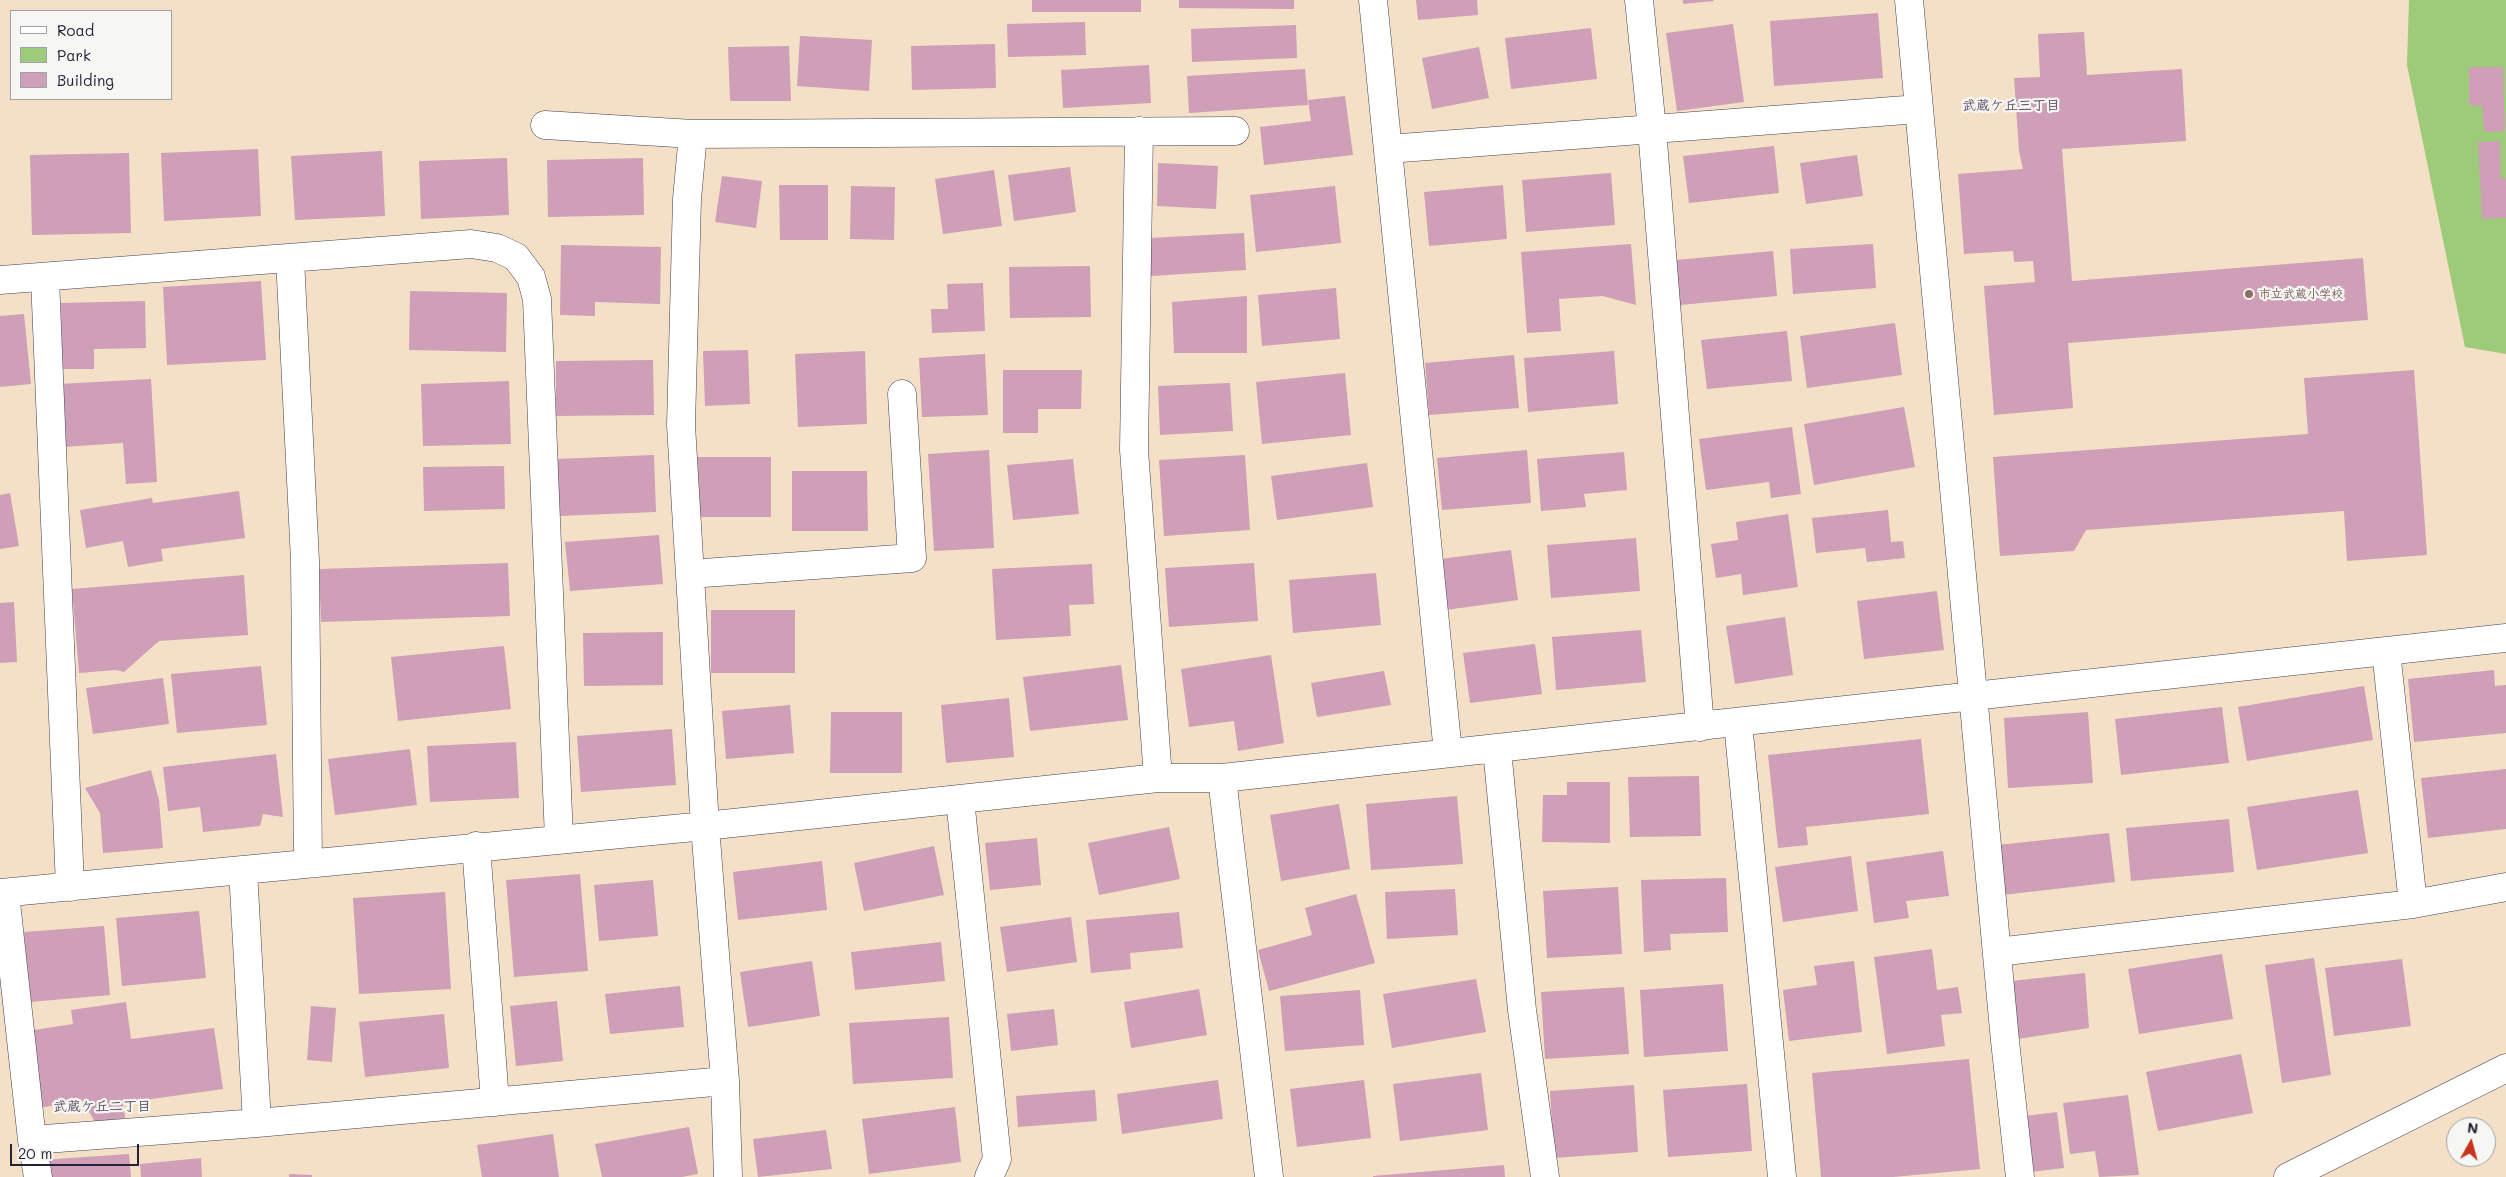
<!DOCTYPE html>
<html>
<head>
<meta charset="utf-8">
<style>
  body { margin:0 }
  #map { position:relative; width:2506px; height:1177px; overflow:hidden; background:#f3e0c6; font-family:Mali,sans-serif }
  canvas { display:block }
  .legend { position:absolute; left:10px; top:10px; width:162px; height:90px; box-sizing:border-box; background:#f6f6f2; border:1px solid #a1a1a9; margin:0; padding:6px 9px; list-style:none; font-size:15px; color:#22223b }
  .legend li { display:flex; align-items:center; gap:10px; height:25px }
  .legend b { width:25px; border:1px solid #a1a1a9 }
  .north { position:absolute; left:2446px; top:1117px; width:50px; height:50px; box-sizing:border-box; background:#f6f6f2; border:1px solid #a1a1a9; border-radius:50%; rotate:7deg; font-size:14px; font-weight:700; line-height:20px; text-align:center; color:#22223b }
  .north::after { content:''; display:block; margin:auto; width:18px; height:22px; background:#c8321e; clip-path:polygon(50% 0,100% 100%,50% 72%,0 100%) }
  .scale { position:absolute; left:10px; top:1144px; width:129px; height:22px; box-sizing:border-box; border:2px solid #22223b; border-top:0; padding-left:6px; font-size:15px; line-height:18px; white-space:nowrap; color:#22223b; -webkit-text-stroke:4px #f6f6f2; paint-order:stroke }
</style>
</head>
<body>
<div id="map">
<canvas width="2506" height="1177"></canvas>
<ul class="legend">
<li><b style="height:6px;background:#fff"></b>Road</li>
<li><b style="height:14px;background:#9dcb79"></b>Park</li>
<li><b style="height:14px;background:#ce9fb6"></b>Building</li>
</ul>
<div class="north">N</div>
<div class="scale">20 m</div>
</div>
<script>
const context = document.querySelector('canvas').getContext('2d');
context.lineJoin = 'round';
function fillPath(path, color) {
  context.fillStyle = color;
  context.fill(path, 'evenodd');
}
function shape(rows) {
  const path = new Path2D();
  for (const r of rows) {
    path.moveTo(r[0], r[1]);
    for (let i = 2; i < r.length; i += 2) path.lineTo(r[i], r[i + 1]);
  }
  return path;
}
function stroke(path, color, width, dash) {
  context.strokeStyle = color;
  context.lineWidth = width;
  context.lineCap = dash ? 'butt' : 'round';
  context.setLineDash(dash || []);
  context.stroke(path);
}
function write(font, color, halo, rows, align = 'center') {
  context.font = font + ' Mali,"Klee One",sans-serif';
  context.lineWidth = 4.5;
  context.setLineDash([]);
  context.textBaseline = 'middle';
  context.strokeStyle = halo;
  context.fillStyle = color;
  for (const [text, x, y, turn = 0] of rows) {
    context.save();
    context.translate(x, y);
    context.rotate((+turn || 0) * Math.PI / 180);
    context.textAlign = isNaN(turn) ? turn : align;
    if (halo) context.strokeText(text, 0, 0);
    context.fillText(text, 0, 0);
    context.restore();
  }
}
const green = shape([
  [2409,0,2506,0,2506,354,2465,347,2407,65]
]);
const building = shape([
  [1032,0,1141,0,1141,12,1032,12],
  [1179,0,1294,0,1294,9,1179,8],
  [1416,0,1477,0,1478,15,1418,20],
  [1683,0,1713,0,1714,1,1683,4],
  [1878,13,1883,78,1774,86,1770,21],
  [1085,22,1086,55,1008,57,1007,24],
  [1733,24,1744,102,1677,111,1666,33],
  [1296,25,1297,58,1192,62,1191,29],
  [1591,28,1597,79,1511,89,1505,38],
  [2084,32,2087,75,2182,69,2186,141,2062,149,2072,281,2363,258,2368,320,2068,343,2073,408,1994,415,1984,286,2035,282,2033,261,2014,262,2013,251,1964,254,1958,174,2023,169,2019,151,2014,78,2040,77,2038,34],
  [800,36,872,40,869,91,797,86],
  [995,44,996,88,912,90,911,46],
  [789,46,791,101,730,101,728,47],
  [1479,47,1489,98,1432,109,1422,58],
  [1149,65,1151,103,1063,108,1061,70],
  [2469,67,2503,67,2505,131,2484,132,2482,106,2469,105],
  [1305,69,1308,105,1189,113,1187,76],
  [1345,96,1353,155,1264,165,1260,127,1311,121,1308,100],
  [2500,141,2501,178,2506,178,2506,218,2482,219,2478,142],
  [1774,146,1779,193,1689,203,1683,156],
  [258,149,261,216,164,221,161,153],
  [382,151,385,216,295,220,291,156],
  [129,153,131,233,32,235,30,155],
  [1857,155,1863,196,1806,204,1800,163],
  [507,158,509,215,421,219,419,161],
  [643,158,644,215,548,217,547,160],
  [1158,163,1218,166,1216,209,1157,206],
  [1070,167,1076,212,1014,221,1008,175],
  [994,170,1002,226,943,234,935,179],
  [1611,173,1615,225,1526,232,1522,180],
  [722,176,762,181,756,228,715,222],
  [779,185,828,185,828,240,780,240],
  [1503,185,1507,239,1429,246,1424,192],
  [851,186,895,187,894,240,850,239],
  [1335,186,1341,243,1256,252,1250,195],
  [1244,233,1246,270,1151,276,1149,238],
  [1631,244,1636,305,1603,296,1559,299,1561,331,1527,333,1521,252],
  [1873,244,1876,288,1793,294,1790,249],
  [561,245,661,247,660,304,595,302,595,316,560,315],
  [1773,251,1777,296,1680,305,1676,260],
  [1090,266,1091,317,1010,318,1009,267],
  [261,281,266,360,167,365,163,287],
  [983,283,985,331,932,333,931,309,948,309,947,284],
  [1336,288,1340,339,1262,346,1258,295],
  [410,291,507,293,506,352,409,350],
  [1247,296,1247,353,1174,353,1172,302],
  [145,301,146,348,94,349,94,369,62,369,61,303],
  [24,314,31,384,0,387,0,316],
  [1895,323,1902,375,1807,388,1800,336],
  [1787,331,1792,381,1707,389,1701,340],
  [748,350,750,404,705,406,703,351],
  [865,351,867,424,798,427,795,354],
  [1614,351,1618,404,1528,412,1524,358],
  [985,354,988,415,922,417,919,358],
  [1514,355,1519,408,1429,415,1425,363],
  [653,360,654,415,556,416,556,361],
  [1003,370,1082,370,1081,409,1038,409,1038,433,1003,433],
  [2414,370,2427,555,2347,561,2344,511,2086,530,2074,551,2000,556,1993,457,2308,434,2304,378],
  [1345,373,1351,435,1262,444,1256,382],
  [151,379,157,482,126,484,123,443,63,447,59,384],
  [509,381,511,444,423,446,421,384],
  [1230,383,1233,431,1160,435,1158,386],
  [1904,407,1915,467,1814,485,1804,424],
  [1792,427,1801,494,1771,498,1769,482,1706,490,1699,439],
  [989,450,994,548,934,551,928,454],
  [1527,450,1531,503,1442,510,1437,458],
  [1624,452,1627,490,1584,494,1586,507,1541,511,1537,459],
  [654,455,656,512,559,516,556,459],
  [1245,455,1250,530,1164,536,1159,460],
  [695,457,771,457,771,517,696,517],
  [1073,459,1079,514,1013,520,1007,465],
  [1367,463,1373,507,1277,520,1271,476],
  [504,466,505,509,424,511,423,467],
  [792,471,867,471,868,531,792,531],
  [239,491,245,538,161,549,163,561,128,567,123,541,86,548,80,510,152,498,153,503],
  [10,493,19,546,0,549,0,495],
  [1888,510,1891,542,1903,541,1905,558,1867,562,1865,548,1816,553,1812,518],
  [1788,514,1798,587,1743,595,1741,574,1716,578,1711,544,1738,540,1736,522],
  [659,535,663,584,570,591,565,542],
  [1636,538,1640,591,1551,598,1547,545],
  [1511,550,1518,600,1446,610,1440,559],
  [508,563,510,616,321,622,319,569],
  [1254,563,1258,621,1169,627,1165,568],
  [1092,564,1094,604,1069,605,1071,636,996,640,992,569],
  [1376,573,1381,625,1293,633,1289,580],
  [244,575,248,635,159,641,124,672,116,670,79,673,72,589],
  [1937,591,1944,650,1864,659,1857,601],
  [14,602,17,662,0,663,0,603],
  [711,610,795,610,795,673,711,673],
  [1785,617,1793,675,1735,684,1726,626],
  [1641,630,1646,682,1556,690,1552,637],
  [663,632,663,685,584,686,583,633],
  [1535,644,1542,694,1470,703,1463,653],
  [504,646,511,709,398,721,391,657],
  [1271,655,1284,743,1238,751,1234,721,1189,727,1181,669],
  [1121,665,1128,720,1030,731,1023,677],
  [261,666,267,725,177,733,171,674],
  [2494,670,2495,686,2506,685,2506,733,2414,742,2408,679],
  [1384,671,1391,705,1317,717,1311,683],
  [163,678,169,724,93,734,86,688],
  [2364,686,2373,740,2247,761,2238,707],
  [1009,698,1014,757,946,763,941,705],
  [790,705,794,753,726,759,722,711],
  [2222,707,2229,763,2121,775,2115,719],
  [831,712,902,712,902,773,830,773],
  [2088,712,2093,783,2008,788,2004,718],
  [672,729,676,785,581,792,577,736],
  [1921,739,1929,814,1806,827,1808,845,1778,848,1768,755],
  [516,742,519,798,430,802,427,746],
  [410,749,417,805,335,815,328,759],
  [276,754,283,817,263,814,260,826,203,832,200,807,168,811,163,767],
  [2506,769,2506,829,2428,838,2421,778],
  [151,770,159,800,163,848,103,853,100,813,85,788],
  [1699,776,1701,836,1630,837,1628,777],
  [1567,782,1610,782,1610,843,1542,842,1543,795,1567,795],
  [2358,790,2368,853,2257,870,2247,807],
  [1457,796,1463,864,1371,870,1366,804],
  [1339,804,1350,869,1281,881,1270,815],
  [2229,819,2234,872,2131,881,2126,828],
  [1169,827,1180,879,1099,895,1088,843],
  [2109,833,2115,882,2003,895,1998,845],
  [1037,838,1041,885,990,890,985,843],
  [934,846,944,895,864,911,854,863],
  [1943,851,1949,896,1906,901,1909,918,1874,923,1866,862],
  [1851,856,1858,911,1783,922,1775,867],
  [822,861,827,910,738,920,733,872],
  [580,874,588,971,514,977,506,880],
  [1726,878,1728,932,1670,934,1671,950,1644,952,1641,880],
  [653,880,658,936,599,941,594,885],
  [1618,887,1622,954,1547,958,1543,891],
  [1455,889,1458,935,1387,939,1385,892],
  [445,892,451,989,359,994,353,898],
  [1356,894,1375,963,1269,991,1258,950,1312,935,1305,908],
  [199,911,206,978,122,986,116,918],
  [1179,912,1183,948,1130,953,1131,969,1091,973,1086,920],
  [1071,917,1077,962,1007,972,1000,927],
  [104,926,110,995,30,1002,24,932],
  [941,942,945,981,855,990,851,952],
  [1932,949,1937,990,1958,987,1962,1013,1941,1015,1945,1046,1887,1054,1874,957],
  [2222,954,2233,1019,2139,1034,2128,969],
  [2314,958,2331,1075,2282,1083,2265,965],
  [2402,959,2411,1026,2334,1036,2325,968],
  [812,961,820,1016,748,1027,740,972],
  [1854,961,1862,1032,1789,1041,1783,990,1817,985,1814,966],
  [2085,973,2089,1028,2005,1041,2011,981],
  [1476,979,1486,1032,1392,1048,1383,994],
  [1723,984,1728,1051,1644,1057,1640,990],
  [680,986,684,1027,610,1034,605,994],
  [1624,987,1629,1054,1545,1059,1541,992],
  [1199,989,1207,1035,1131,1048,1124,1002],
  [1360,990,1364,1045,1285,1051,1280,996],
  [557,1001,563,1061,516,1066,510,1006],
  [126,1002,131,1039,214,1028,223,1089,123,1103,125,1118,95,1122,83,1101,32,1109,21,1032,73,1024,71,1010],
  [311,1006,336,1008,332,1062,307,1060],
  [1054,1009,1058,1045,1011,1051,1007,1014],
  [444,1014,449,1068,365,1077,359,1022],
  [949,1017,953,1078,853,1084,849,1023],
  [2241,1054,2253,1113,2158,1131,2146,1072],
  [1969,1059,1980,1169,1893,1177,1821,1177,1812,1073],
  [1481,1073,1488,1130,1400,1141,1393,1084],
  [1218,1080,1223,1119,1122,1134,1117,1094],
  [1364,1080,1371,1138,1297,1147,1290,1089],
  [1747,1084,1752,1151,1668,1157,1663,1090],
  [1634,1085,1638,1152,1554,1158,1550,1091],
  [1095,1090,1097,1121,1018,1127,1016,1096],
  [2128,1095,2139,1175,2099,1177,2095,1151,2070,1154,2063,1103],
  [955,1107,961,1162,869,1174,862,1119],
  [2057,1112,2064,1168,2031,1172,2024,1116],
  [689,1127,698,1174,682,1177,602,1177,595,1144],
  [826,1130,832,1169,758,1177,753,1139],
  [553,1134,559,1177,482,1177,477,1145],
  [129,1154,131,1177,43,1177,41,1160],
  [201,1158,202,1177,141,1177,140,1164],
  [1504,1165,1505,1177,1373,1177,1373,1176],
  [289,1174,312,1175,312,1177,289,1177]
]);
const street = shape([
  [1373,0,1448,753],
  [1639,0,1652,129,1700,727],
  [1909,0,2005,1041,2020,1177],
  [545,125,693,134,1235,131],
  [1139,131,1134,450,1158,778],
  [693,134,687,199,681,425,705,826,725,1081,728,1177],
  [1388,149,1919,109],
  [290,258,305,561,308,863],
  [45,278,70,887],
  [0,280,471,244,497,248,516,257,531,277,537,299,559,839],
  [690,574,912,558,902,394],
  [1738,723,1782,1177],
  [1497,749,1522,1010,1545,1177],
  [1222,778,1269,1177],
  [960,799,997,1159,989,1177],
  [476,846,495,1102],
  [243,870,257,1123],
  [0,893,705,826,1158,778,1222,778,2506,638],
  [5,893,32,1140,257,1123,725,1081],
  [2413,904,2506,887],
  [1997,952,2413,904,2386,651],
  [32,1140,38,1177]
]);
const secondary = shape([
  [2288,1177,2506,1068]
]);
const markers = [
  [2249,294,5,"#8d6e63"]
];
const educationNames = [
  ["市立武蔵小学校",2259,294]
];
const neighbourhoodNames = [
  ["武蔵ケ丘三丁目",2011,106],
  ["武蔵ケ丘二丁目",102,1107]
];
fillPath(green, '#9dcb79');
fillPath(building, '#ce9fb6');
stroke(street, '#413e50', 29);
stroke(secondary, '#413e50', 29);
stroke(street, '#fff', 28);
stroke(secondary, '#fff', 28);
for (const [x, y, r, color] of markers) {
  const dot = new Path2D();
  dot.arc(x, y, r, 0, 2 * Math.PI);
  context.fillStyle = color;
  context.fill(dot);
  stroke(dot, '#f6f6f2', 2);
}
write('bold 12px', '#785e54', '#f6f6f2', educationNames, 'left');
write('bold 14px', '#5e4e66', '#f6f6f2', neighbourhoodNames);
</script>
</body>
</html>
